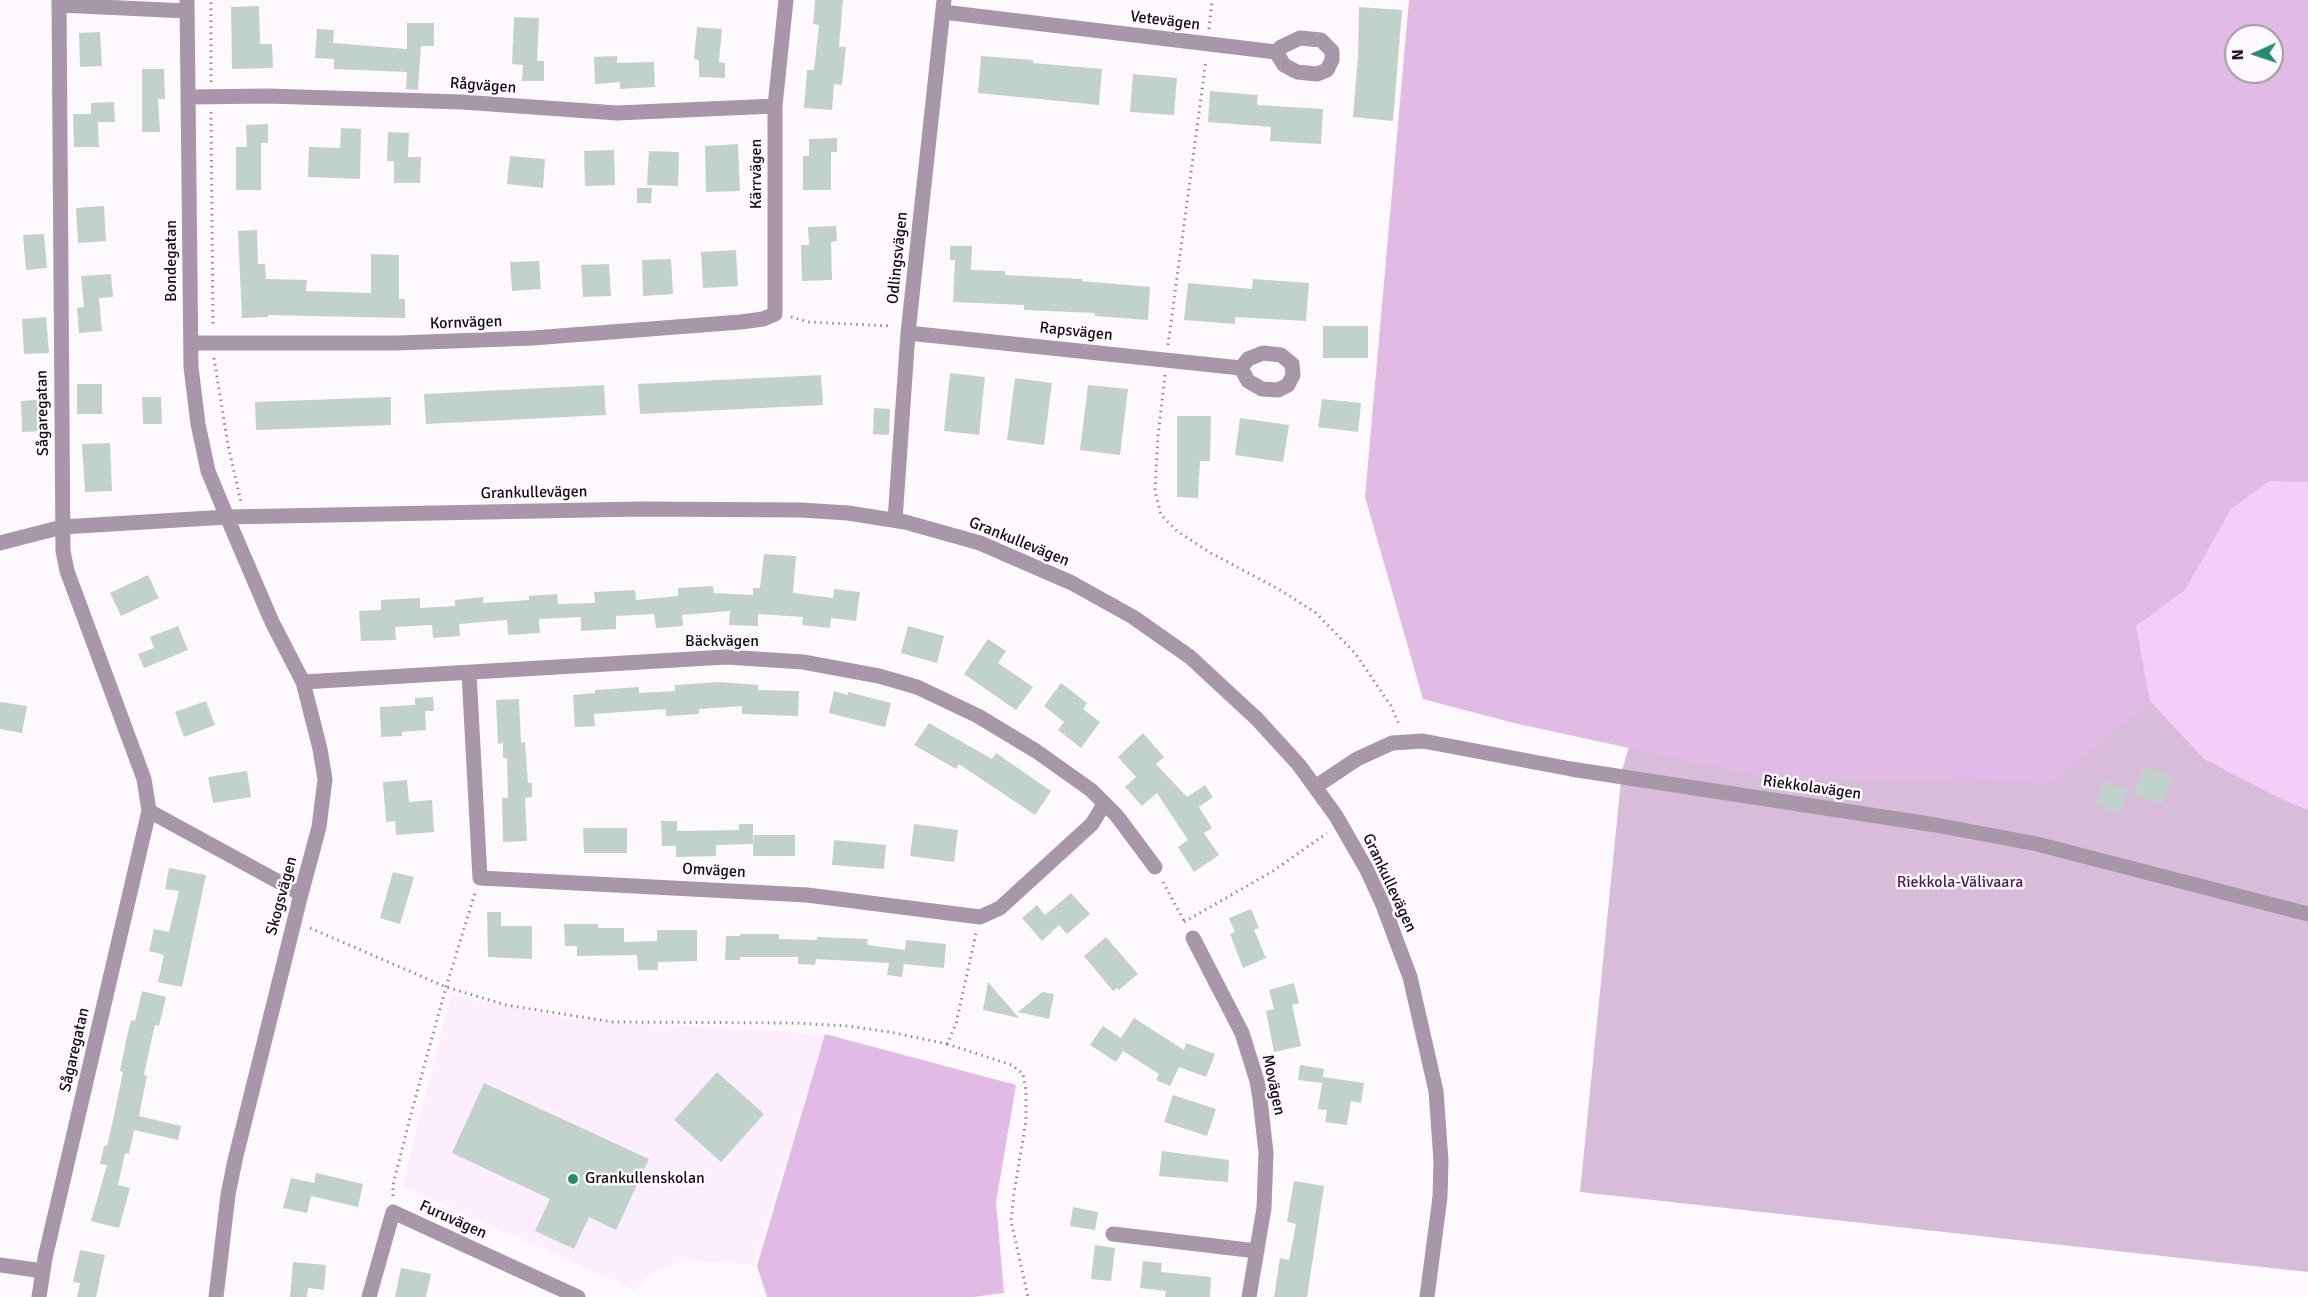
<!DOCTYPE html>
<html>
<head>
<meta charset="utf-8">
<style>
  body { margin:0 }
  #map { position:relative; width:2308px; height:1297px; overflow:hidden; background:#fef9ff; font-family:Signika,sans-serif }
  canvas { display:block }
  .north { position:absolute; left:2224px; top:24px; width:60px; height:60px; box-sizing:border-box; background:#fef9ff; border:2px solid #a09ba0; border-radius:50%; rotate:267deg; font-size:16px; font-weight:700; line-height:24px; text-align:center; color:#120e12 }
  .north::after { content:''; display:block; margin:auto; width:21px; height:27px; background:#228d6b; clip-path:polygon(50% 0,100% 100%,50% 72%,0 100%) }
</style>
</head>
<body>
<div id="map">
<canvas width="2308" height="1297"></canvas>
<div class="north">N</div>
</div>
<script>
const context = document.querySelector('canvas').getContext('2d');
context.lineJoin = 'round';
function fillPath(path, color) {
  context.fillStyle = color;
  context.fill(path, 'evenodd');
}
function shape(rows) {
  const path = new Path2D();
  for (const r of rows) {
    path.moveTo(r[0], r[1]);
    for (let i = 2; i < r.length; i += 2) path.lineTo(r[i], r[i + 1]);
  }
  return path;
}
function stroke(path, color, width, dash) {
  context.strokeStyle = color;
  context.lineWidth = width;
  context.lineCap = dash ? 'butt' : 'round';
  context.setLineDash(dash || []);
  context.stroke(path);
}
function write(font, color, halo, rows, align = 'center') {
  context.font = font + ' Signika,sans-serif';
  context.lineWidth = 5;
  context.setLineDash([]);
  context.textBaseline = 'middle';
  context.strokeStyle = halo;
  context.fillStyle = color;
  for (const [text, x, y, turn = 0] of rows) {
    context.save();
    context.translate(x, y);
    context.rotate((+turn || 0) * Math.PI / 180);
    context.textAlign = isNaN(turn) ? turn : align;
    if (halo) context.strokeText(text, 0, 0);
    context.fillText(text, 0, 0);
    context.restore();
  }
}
const built = shape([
  [451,996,579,1020,825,1034,753,1265,687,1260,651,1273,635,1290,402,1186]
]);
const green = shape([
  [1928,0,2308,0,2308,1272,1580,1192,1622,770,1739,375],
  [2236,36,2272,36,2272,72,2236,72]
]);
const forest = shape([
  [1409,0,2308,0,2308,482,2269,481,2231,509,2185,590,2137,626,2150,701,2052,783,1767,778,1514,723,1423,699,1365,497],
  [2236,36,2272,36,2272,72,2236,72],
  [825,1034,1016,1085,996,1202,1004,1293,973,1297,767,1297,757,1266]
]);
const water = shape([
  [2269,481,2308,482,2308,810,2281,799,2204,759,2150,701,2136,626,2185,590,2231,509]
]);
const building = shape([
  [815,0,843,0,839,47,846,47,842,85,834,84,832,110,804,108,807,70,814,70,819,25,813,24],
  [259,6,260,44,272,44,273,68,232,69,231,7],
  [1359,7,1402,10,1393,121,1353,117,1358,55],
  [514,17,539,18,537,61,544,61,544,81,522,81,523,65,512,64],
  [407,23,434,23,434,46,421,46,418,90,406,89,407,72,334,69,334,59,315,58,317,29,334,30,333,43,407,49],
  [697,27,722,29,719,62,725,63,725,78,699,77,699,60,694,59],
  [100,32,102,66,80,67,79,33],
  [617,56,617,63,654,62,655,87,620,89,620,82,595,84,594,57],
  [981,56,1033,60,1033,63,1102,69,1099,105,978,93],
  [142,69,164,69,165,99,158,99,160,132,142,132],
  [1133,74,1177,78,1174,115,1130,112],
  [1210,91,1258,95,1257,105,1323,109,1321,144,1270,141,1271,127,1208,122],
  [114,102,115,122,98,122,99,147,74,147,73,114,91,114,91,103],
  [268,124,268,143,261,143,261,190,236,190,236,147,247,147,246,125],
  [341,128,361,129,360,179,308,177,309,147,340,148],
  [388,132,409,133,408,157,421,157,420,183,394,183,394,161,387,161],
  [837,138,837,152,831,152,831,190,803,190,803,156,809,156,809,139],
  [738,144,740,191,706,192,705,146],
  [614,150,615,185,585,186,584,151],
  [649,151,679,152,678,186,647,185],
  [510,156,545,159,543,188,507,184],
  [637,188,652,188,651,203,637,203],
  [104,206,106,241,78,243,76,208],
  [836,226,837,241,831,242,832,280,802,281,801,245,809,245,808,227],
  [257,230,258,264,265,264,266,279,307,280,306,291,371,293,371,254,399,255,399,299,405,299,405,318,268,315,268,317,242,318,238,231],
  [44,234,47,268,26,270,23,235],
  [950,246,972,246,971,270,1005,271,1005,275,1082,279,1082,281,1150,287,1148,320,1095,316,1095,313,1024,310,1024,305,953,302,955,260,950,260],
  [736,250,738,286,703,288,701,252],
  [671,259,673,294,643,296,642,260],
  [539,261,541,289,512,291,510,262],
  [609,264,611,296,583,297,581,265],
  [111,274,113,297,99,298,102,331,79,333,77,308,84,307,81,276],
  [1253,279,1309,283,1306,321,1235,317,1235,324,1184,320,1188,283,1252,289],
  [46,317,49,353,24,354,22,319],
  [1323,326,1368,326,1368,358,1323,358],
  [950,373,985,377,979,435,944,431],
  [821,375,823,405,640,414,638,384],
  [1015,378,1052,383,1044,445,1007,440],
  [77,384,102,384,102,414,77,414],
  [604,385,606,415,426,424,424,394],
  [1088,385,1128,389,1120,455,1080,450],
  [142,397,161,397,162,424,143,424],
  [391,397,391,425,256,430,255,402],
  [46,399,48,431,22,432,21,401],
  [1322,399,1361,403,1358,432,1318,427],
  [874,408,890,409,889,435,873,434],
  [1177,416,1211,416,1210,461,1200,461,1198,498,1177,497],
  [1240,418,1289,425,1283,462,1235,455],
  [110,443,112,491,85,492,82,444],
  [764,554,796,556,793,593,833,598,834,589,860,592,856,621,831,618,830,628,802,625,803,617,758,614,758,626,729,625,730,611,682,615,683,626,656,628,654,614,616,616,616,629,581,631,581,617,539,619,540,633,508,635,507,620,459,624,460,636,433,638,432,625,395,627,396,640,361,641,359,611,381,610,381,600,420,598,420,608,455,606,455,600,483,597,483,603,529,600,529,596,557,594,558,604,595,603,594,592,635,590,636,600,678,596,678,588,713,586,714,593,753,595,753,588,760,588],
  [148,575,159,598,121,616,110,593],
  [178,626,188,650,144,668,138,654,154,648,150,637],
  [908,626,944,636,937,663,901,653],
  [988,639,1006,651,998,663,1033,687,1016,710,964,674],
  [719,682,758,685,758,690,799,691,798,716,742,714,742,706,699,709,699,714,666,716,666,709,594,714,595,726,575,727,573,695,595,693,595,690,639,687,639,693,675,691,675,685],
  [1061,683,1087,703,1083,709,1100,722,1081,748,1058,730,1064,722,1044,706],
  [834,691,848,695,848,692,891,703,885,727,829,713],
  [433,697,434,711,425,711,426,730,402,732,402,736,381,737,380,707,415,705,415,698],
  [519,699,521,743,525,742,528,783,532,783,532,797,525,798,527,841,503,842,502,798,508,798,507,758,503,758,503,743,498,744,496,700],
  [206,701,215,725,184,737,175,712],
  [0,702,27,706,22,733,0,729],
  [929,723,992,759,996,753,1051,791,1035,815,959,764,956,769,914,745],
  [1143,733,1164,757,1156,764,1187,797,1205,785,1213,797,1199,807,1212,828,1204,833,1219,855,1194,872,1178,847,1188,840,1157,793,1142,806,1125,787,1136,777,1118,757],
  [2144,766,2173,777,2162,805,2134,794],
  [247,771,251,797,213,803,208,777],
  [407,780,409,802,432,800,434,832,396,835,395,821,386,822,383,782],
  [2103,781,2128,790,2119,813,2095,804],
  [661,821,677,821,677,831,739,830,739,824,753,824,753,843,754,835,795,835,795,856,753,856,753,844,716,845,716,856,676,857,676,846,662,846],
  [914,824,958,830,954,862,910,856],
  [583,828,627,828,627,853,584,853],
  [834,840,886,845,884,869,832,865],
  [169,868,206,875,182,987,158,982,164,955,149,951,154,929,169,932,179,891,165,889],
  [393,872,414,877,400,924,380,918],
  [1071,893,1090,914,1067,934,1059,925,1042,941,1022,918,1037,905,1045,915],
  [1251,909,1259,928,1254,930,1266,958,1243,968,1230,934,1235,932,1229,918],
  [487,912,501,912,501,926,532,926,532,959,488,957],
  [564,924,598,924,598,928,624,928,624,942,657,941,657,930,697,930,697,961,658,962,658,970,638,970,637,955,577,956,577,946,565,946],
  [740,934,779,934,779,939,817,940,817,937,868,939,867,945,905,950,906,940,946,944,944,968,904,964,902,977,887,975,889,963,816,959,815,965,798,964,798,957,740,957,740,960,725,960,726,936,740,936],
  [1106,937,1138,974,1119,990,1117,988,1113,991,1084,956],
  [988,982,1019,1018,983,1010],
  [1294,983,1299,1003,1292,1005,1301,1046,1274,1052,1266,1011,1274,1009,1269,990],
  [142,991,166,997,159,1026,155,1025,151,1042,144,1075,147,1076,139,1116,181,1126,178,1140,134,1130,129,1154,125,1153,118,1185,130,1188,119,1228,91,1221,107,1165,100,1164,104,1146,107,1146,113,1120,123,1072,120,1071,127,1036,131,1020,135,1021],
  [1042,992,1054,994,1049,1019,1018,1012],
  [1134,1018,1184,1050,1186,1043,1215,1054,1206,1077,1179,1067,1170,1086,1156,1080,1159,1074,1123,1051,1116,1062,1090,1045,1103,1026,1121,1038],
  [1300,1065,1324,1069,1322,1083,1298,1080],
  [717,1072,764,1114,721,1162,674,1120],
  [1323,1077,1364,1083,1361,1103,1351,1101,1347,1125,1325,1122,1327,1110,1318,1109],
  [484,1083,649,1159,616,1230,589,1217,574,1249,535,1231,550,1199,452,1153],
  [1173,1095,1216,1109,1207,1136,1164,1122],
  [1162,1151,1229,1160,1228,1182,1159,1176],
  [316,1173,363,1184,358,1207,311,1196,313,1188,307,1213,283,1208,291,1178,314,1183],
  [1294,1181,1324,1186,1307,1297,1274,1297,1280,1258,1289,1260,1296,1224,1287,1222],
  [1073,1207,1098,1212,1095,1230,1070,1226],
  [1095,1245,1115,1248,1111,1281,1091,1279],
  [80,1250,105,1255,96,1297,77,1297,80,1283,73,1282],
  [1143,1261,1162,1263,1161,1272,1211,1277,1210,1297,1165,1297,1166,1291,1140,1288],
  [293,1262,326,1265,324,1290,308,1288,307,1297,290,1297],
  [401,1268,431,1274,426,1297,395,1297]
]);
const path = shape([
  [1209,29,1212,0],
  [211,82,211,0],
  [211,112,213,328],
  [791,317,809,322,891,326],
  [1168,345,1206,60],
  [214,358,228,445,241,502],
  [1165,375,1158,436,1155,491,1161,515,1177,531,1209,552,1282,591,1316,613,1355,653,1391,706,1400,727],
  [1163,882,1184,921],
  [1184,922,1273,871,1327,833],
  [310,928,446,987,506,1005,613,1022,796,1023,848,1026,890,1032,947,1044,956,1024,976,933],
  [947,1044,1012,1065,1023,1074,1026,1091,1026,1121,1014,1193,1011,1221,1028,1297],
  [393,1196,393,1185,411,1114,446,987,475,893]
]);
const minor = shape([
  [187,0,191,367,198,424,208,471,227,517,272,622,303,682,320,749,325,779,319,827,301,894,235,1160,228,1195,216,1297],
  [59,5,187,11],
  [943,12,1276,52,1284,65,1297,72,1317,74,1327,70,1332,60,1332,51,1321,40,1300,38,1281,47,1276,52],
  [189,97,267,96,462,102,617,113,775,106],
  [908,333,1241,368,1248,359,1263,353,1281,355,1292,364,1293,375,1288,385,1278,390,1262,389,1248,381,1241,368],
  [191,343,398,343,533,338,741,322,763,319,775,314,775,106,786,0],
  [895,520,908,333,944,0],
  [0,543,62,527,227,517,641,509,801,510,848,513,905,522,980,543,1072,583,1133,617,1190,657,1257,719,1299,765,1315,787,1336,816,1367,870,1383,905,1410,977,1436,1091,1441,1161,1440,1197,1427,1297],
  [469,673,480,878,807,895,980,917,1000,908,1092,824,1104,804],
  [303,682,726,657,803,662,879,676,917,687,978,716,1036,751,1091,790,1117,816,1155,867],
  [1315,787,1357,759,1392,743,1423,741,1571,769,1936,825,2037,844,2308,914],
  [149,811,301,894],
  [1193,938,1242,1033,1257,1081,1260,1099,1266,1153,1264,1208,1249,1297],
  [1113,1234,1257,1251],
  [0,1265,43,1271],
  [39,1297,45,1258,149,811,144,779,67,571,63,551,59,0],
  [369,1297,393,1212,578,1297]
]);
const markers = [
  [573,1179,6,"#228d6b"]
];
const streetNames = [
  ["Vetevägen",1165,21,7],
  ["Rågvägen",483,86,4],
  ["Kärrvägen",757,174,-90],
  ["Odlingsvägen",898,258,-84],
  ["Bondegatan",172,261,-90],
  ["Kornvägen",466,323,-2],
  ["Rapsvägen",1076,332,6],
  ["Sågaregatan",43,413,-91],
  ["Grankullevägen",534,493,-1],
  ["Grankullevägen",1019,542,22],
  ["Bäckvägen",722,642],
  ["Riekkolavägen",1812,788,8],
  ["Omvägen",714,871,3],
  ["Grankullevägen",1389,883,65],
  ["Skogsvägen",282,896,-75],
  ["Sågaregatan",75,1050,-77],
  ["Movägen",1273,1085,78],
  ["Furuvägen",453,1220,24]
];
const parkNames = [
  ["Riekkola-Välivaara",1960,883]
];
const poiNames = [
  ["Grankullenskolan",585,1179]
];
fillPath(built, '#fceefd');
fillPath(green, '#d7bdd9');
fillPath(forest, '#e1bae5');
fillPath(water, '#f5cdf9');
fillPath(building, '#c1d2ca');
stroke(path, '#908c91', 3, [1.5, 4.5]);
stroke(minor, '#a897a9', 15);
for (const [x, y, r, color] of markers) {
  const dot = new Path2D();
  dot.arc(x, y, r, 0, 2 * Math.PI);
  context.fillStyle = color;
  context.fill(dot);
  stroke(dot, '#fef9ff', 2);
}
write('16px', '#120e12', '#fef9ff', streetNames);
write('16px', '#4b1c50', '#fef9ff', parkNames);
write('16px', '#120e12', '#fef9ff', poiNames, 'left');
</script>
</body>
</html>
